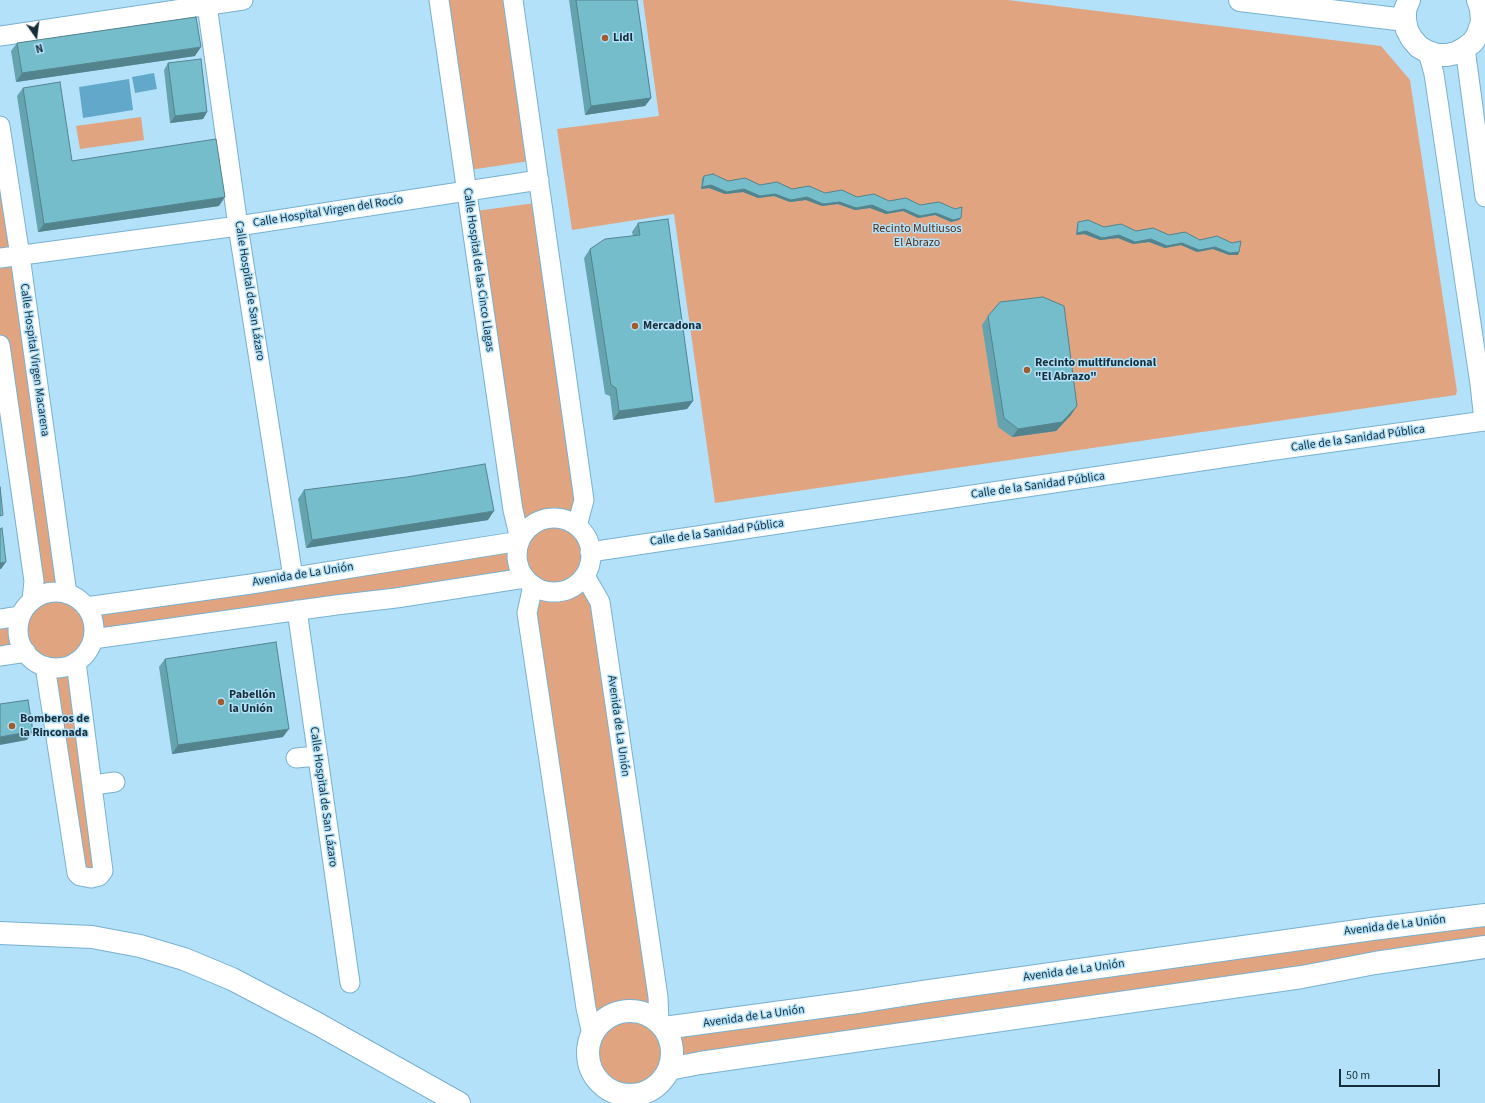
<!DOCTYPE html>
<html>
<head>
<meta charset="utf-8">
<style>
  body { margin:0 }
  #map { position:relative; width:1485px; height:1103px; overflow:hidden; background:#b3e1fa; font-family:"Source Sans 3",sans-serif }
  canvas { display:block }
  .north { position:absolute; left:16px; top:16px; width:40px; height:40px; -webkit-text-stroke:3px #b3e1fa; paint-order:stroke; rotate:166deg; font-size:11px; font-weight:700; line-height:16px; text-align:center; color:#162e39 }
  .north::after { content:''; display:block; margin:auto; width:14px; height:18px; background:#162e39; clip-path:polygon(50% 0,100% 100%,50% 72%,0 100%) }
  .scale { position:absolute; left:1339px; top:1069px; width:101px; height:18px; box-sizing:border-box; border:2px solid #162e39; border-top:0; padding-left:5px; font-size:12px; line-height:14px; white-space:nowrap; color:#162e39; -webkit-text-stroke:3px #b3e1fa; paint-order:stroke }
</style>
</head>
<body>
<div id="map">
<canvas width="1485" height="1103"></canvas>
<div class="north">N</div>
<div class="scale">50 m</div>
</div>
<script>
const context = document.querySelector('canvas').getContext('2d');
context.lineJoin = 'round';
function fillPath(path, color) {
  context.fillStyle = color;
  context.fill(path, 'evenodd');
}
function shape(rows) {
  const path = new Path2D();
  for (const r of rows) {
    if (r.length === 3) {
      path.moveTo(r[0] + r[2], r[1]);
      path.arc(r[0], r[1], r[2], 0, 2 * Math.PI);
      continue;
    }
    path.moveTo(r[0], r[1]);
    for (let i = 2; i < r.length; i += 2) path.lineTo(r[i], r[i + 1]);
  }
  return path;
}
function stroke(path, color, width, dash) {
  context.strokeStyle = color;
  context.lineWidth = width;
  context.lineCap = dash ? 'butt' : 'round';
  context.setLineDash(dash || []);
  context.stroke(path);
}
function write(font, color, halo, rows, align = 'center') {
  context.font = font + ' "Source Sans 3",sans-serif';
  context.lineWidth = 3;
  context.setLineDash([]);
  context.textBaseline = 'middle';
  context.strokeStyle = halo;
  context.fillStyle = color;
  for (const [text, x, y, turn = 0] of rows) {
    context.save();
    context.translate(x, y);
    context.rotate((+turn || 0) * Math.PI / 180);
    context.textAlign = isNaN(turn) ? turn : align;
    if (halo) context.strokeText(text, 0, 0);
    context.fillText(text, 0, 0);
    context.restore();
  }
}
const green = shape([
  [439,0,513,0,536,160,463,171],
  [643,0,1008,0,1381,46,1410,80,1457,391,1456,395,715,503,674,214,572,230,557,129,659,116],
  [141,117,144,140,80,149,76,126],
  [0,126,67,594,78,599,87,607,520,539,469,212,542,202,584,500,577,526,585,535,591,557,589,567,585,576,600,602,659,1022,1485,915,1485,947,667,1073,662,1080,651,1089,638,1094,622,1094,607,1088,598,1080,590,1065,588,1048,592,1034,533,586,89,648,84,655,76,662,103,861,85,878,45,666,36,662,28,655,0,656,0,619,21,616,25,608,32,600,0,345]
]);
const water = shape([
  [154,73,157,89,135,93,132,77],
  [129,79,133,110,83,118,79,87]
]);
const minor = shape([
  [439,0,513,510,520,539],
  [513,0,584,500,577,526],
  [207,5,238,226,293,577],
  [0,36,243,0],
  [1465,48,1485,197],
  [1428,52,1434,74,1480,384,1484,421],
  [0,126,20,256,67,594],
  [0,258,238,226,539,180],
  [0,345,34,581,32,600],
  [554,555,37],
  [590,552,1268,451,1485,421],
  [585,576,600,602,658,997,659,1022],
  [533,585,527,613,586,1008,592,1034],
  [56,630,38],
  [86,607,251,584,520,541],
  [297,610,350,983],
  [0,619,20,616],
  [93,639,336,605,396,598,525,578],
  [0,656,26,652],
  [45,666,77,873,80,876,91,878,99,876,103,871,76,662],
  [296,758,317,756],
  [93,785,115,782]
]);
const major = shape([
  [1240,0,1405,20],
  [1409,0,1405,10,1405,20,1407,30,1412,39,1419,47,1428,52,1437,55,1447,55,1456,53,1465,48,1473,42,1478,34,1482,21,1481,9,1478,0],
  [0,933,92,937,140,946,184,959,232,979,316,1023,459,1103],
  [630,1053,42],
  [664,1028,857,1002,928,991,1372,929,1485,915],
  [669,1069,700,1063,1302,977,1375,963,1485,947]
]);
const wall = shape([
  [569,0,637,0,651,98,645,106,585,115],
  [17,43,195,56,16,82,11,51],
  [168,63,207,112,203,119,170,123,164,70],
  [23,88,72,161,219,206,38,232,17,96],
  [704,176,728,181,920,205,961,218,959,220,951,222,935,215,918,218,903,211,886,214,870,208,855,210,838,204,822,206,806,200,790,202,774,196,758,198,743,192,725,194,709,188,701,189,702,178],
  [1078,222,1104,227,1200,240,1239,252,1238,255,1229,255,1213,249,1197,252,1181,245,1165,248,1149,242,1133,244,1118,238,1100,240,1084,234,1076,235,1077,224],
  [638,223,693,401,687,409,613,420,610,396,605,394,584,258,590,249,633,236,632,232],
  [988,316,1071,415,1056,431,1012,437,998,427,982,325],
  [304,490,488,520,306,548,298,499],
  [165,659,283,737,172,754,159,667]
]);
const shadedWall = shape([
  [201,47,195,56,16,82,22,73],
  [651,98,645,106,585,115,591,106],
  [207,112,203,119,170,123,175,116],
  [711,185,936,213,961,218,959,220,951,222,935,215,918,218,903,211,886,214,870,208,855,210,838,204,822,206,806,200,790,202,774,196,758,198,743,192,725,194,709,188,701,189,702,187],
  [225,197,219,206,38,232,44,224],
  [1086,231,1215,247,1239,252,1238,255,1229,255,1213,249,1197,252,1181,245,1165,248,1149,242,1133,244,1118,238,1100,240,1084,234,1076,235,1077,233],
  [693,401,687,409,613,420,619,411],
  [1077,406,1071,415,1056,431,1012,437,1018,429],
  [494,511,488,520,306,548,312,540],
  [6,562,1,569,0,569,0,563],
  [289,729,283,737,172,754,178,745],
  [33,731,27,740,0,745,0,737]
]);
const building = shape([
  [576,0,637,0,651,98,591,106,576,0],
  [196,17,201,47,22,73,17,43,196,17],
  [201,59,207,112,175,116,168,63,201,59],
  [60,82,72,161,216,139,225,197,44,224,23,88,60,82],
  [713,174,728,181,745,178,760,185,777,182,792,189,809,186,825,193,842,190,857,197,874,194,889,201,906,198,920,205,939,202,955,209,962,207,961,218,953,220,936,213,920,216,904,209,888,212,872,205,856,208,840,202,823,204,807,197,791,200,775,194,760,196,744,189,727,192,711,185,702,187,704,176,713,174],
  [668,219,693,401,619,411,616,388,611,385,590,249,605,239,640,235,638,223,668,219],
  [1088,220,1104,227,1121,224,1136,231,1153,228,1169,235,1185,232,1200,240,1217,236,1232,243,1241,241,1239,252,1230,253,1215,247,1199,250,1182,243,1167,246,1151,239,1135,242,1119,235,1102,238,1086,231,1077,233,1078,222,1088,220],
  [1043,297,1064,306,1077,406,1062,422,1018,429,1004,418,988,316,1000,302,1043,297],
  [485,464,494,511,312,540,304,490,407,477,485,464],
  [0,487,3,515,0,516,0,487],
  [2,528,6,562,0,563,0,529,2,528],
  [276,642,289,729,178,745,165,659,276,642],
  [28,700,33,731,0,737,0,704,28,700]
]);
const markers = [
  [605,38,4,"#a15c2e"],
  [635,326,4,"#a15c2e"],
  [1027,370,4,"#a15c2e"],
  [221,702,4,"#a15c2e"],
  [12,726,4,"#a15c2e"]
];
const poiNames = [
  ["Lidl",613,38],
  ["Mercadona",643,326],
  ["Recinto multifuncional",1035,363],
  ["\"El Abrazo\"",1035,377],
  ["Pabellón",229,695],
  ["la Unión",229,709],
  ["Bomberos de",20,719],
  ["la Rinconada",20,733]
];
const streetNames = [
  ["Calle Hospital Virgen del Rocío",328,212,-9],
  ["Calle Hospital de las Cinco Llagas",478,270,82],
  ["Calle Hospital de San Lázaro",249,291,81],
  ["Calle Hospital Virgen Macarena",34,360,82],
  ["Calle de la Sanidad Pública",1358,439,-8],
  ["Calle de la Sanidad Pública",1038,486,-8],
  ["Calle de la Sanidad Pública",717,533,-8],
  ["Avenida de La Unión",303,575,-9],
  ["Avenida de La Unión",618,726,82],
  ["Calle Hospital de San Lázaro",323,797,82],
  ["Avenida de La Unión",1395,926,-7],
  ["Avenida de La Unión",1074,971,-8],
  ["Avenida de La Unión",754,1017,-8]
];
const parkNames = [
  ["Recinto Multiusos",917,229],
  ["El Abrazo",917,243]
];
fillPath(green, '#e1a480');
fillPath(water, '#62a8cb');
stroke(minor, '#78b1cf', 21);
stroke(major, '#78b1cf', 24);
stroke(minor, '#fff', 19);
stroke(major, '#fff', 22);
fillPath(wall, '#65a3af');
fillPath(shadedWall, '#53848e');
fillPath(building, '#76bdcb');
stroke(building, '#53848e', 1);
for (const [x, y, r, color] of markers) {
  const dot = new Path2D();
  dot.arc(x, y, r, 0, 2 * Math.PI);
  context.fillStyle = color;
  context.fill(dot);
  stroke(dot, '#b3e1fa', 1.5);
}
write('bold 12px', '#162e39', '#b3e1fa', poiNames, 'left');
write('12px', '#162e39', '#b3e1fa', streetNames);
write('12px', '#542c11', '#b3e1fa', parkNames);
</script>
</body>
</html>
